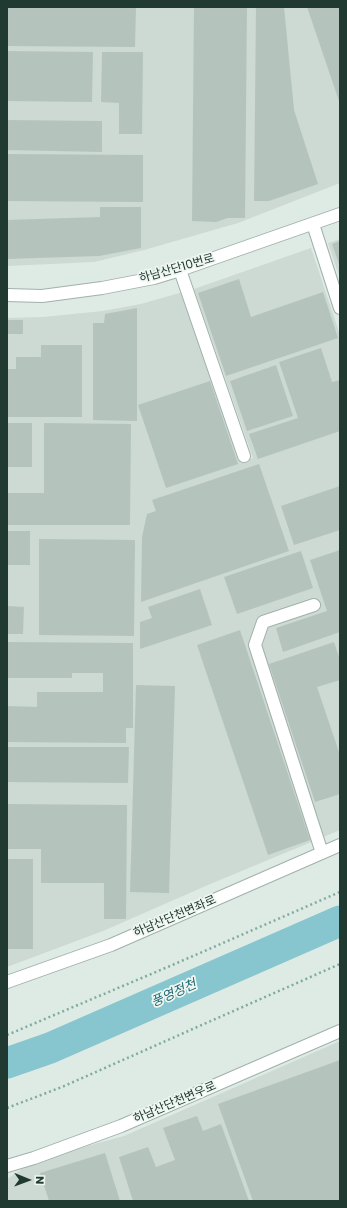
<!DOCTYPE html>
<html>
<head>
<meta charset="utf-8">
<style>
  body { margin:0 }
  #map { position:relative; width:347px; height:1208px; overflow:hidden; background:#deeae4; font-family:Poppins,sans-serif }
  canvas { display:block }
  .frame { position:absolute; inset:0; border:8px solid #203931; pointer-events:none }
  .north { position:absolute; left:8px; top:1160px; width:40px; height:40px; -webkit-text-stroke:3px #eff6f2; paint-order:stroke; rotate:91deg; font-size:11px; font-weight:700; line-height:16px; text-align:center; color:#203931 }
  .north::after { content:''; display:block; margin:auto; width:14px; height:18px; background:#203931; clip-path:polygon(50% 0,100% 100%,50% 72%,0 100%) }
</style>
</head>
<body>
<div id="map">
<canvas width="347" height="1208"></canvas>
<div class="frame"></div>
<div class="north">N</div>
</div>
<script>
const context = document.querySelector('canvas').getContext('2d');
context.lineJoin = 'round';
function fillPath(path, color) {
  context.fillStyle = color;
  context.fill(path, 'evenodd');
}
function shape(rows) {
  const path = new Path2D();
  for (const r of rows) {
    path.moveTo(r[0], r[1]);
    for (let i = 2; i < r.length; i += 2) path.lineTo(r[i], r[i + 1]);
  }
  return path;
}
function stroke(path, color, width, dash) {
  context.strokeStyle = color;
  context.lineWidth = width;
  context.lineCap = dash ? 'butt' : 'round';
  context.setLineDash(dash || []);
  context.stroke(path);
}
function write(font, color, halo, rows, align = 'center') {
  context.font = font + ' Poppins,"Noto Sans KR",sans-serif';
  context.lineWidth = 3.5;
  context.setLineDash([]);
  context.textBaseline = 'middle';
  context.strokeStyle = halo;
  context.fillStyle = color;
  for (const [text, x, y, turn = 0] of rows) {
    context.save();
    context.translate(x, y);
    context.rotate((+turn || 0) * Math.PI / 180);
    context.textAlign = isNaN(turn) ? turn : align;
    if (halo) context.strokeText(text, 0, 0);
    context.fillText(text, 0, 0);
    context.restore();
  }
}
const built = shape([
  [7,7,340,7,340,183,238,223,144,250,94,262,7,266],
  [340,239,340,278,328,243],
  [311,248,340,335,340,830,208,885,103,931,7,967,7,318,43,317,103,311,141,304,183,292,241,462,253,458,194,289],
  [340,1041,340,1201,7,1201,7,1179,28,1165,80,1148,124,1136]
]);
const river = shape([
  [7,1063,50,1048,340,921]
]);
const building = shape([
  [7,7,136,7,135,47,7,46],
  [194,7,247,7,245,218,228,218,216,222,192,221],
  [256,7,284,7,294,110,318,184,269,201,254,201],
  [307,7,340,7,340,104],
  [7,51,93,52,92,102,7,101],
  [102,52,143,52,142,134,119,134,119,103,101,102],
  [7,120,102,121,102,152,7,150],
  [7,154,143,155,143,202,7,201],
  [100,207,141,207,141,248,99,256,7,259,7,220,100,217],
  [340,241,340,267,332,244],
  [239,279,251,317,323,292,338,338,226,376,198,293],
  [137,308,137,421,93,420,93,323,104,323,105,314],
  [7,320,23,320,23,334,7,334],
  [41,345,82,345,82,417,7,417,7,369,16,369,16,357,41,357],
  [321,348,332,382,340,380,340,431,258,459,249,434,298,418,279,362],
  [276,365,293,416,247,431,230,381],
  [210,381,238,464,166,488,138,405],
  [7,423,32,423,32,467,7,467],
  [44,423,131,424,130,525,7,525,7,493,44,493],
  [259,464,289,551,141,602,142,537,147,514,156,511,152,500],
  [340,486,340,530,294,545,281,506],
  [7,531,30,531,30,565,7,565],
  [39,539,135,540,134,636,39,635],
  [340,550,340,632,283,652,276,628,327,611,310,560],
  [301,551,313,588,237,614,224,577],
  [200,589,212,625,140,649,140,622,152,618,148,607],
  [7,606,24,607,23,634,7,634],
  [240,630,310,840,268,855,197,645],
  [7,642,133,643,133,728,126,728,126,743,7,742,7,706,37,707,37,692,103,692,103,673,72,673,72,678,7,678],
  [334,642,340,660,340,680,317,687,340,755,340,794,315,802,269,664],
  [136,685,175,686,169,893,130,892],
  [7,747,129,747,128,783,7,782],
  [7,804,127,805,126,919,104,919,104,883,41,883,41,849,7,849],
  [7,859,33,859,33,949,7,949],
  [340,1060,340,1201,253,1201,218,1104],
  [197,1116,203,1131,221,1124,249,1201,133,1201,119,1157,148,1147,156,1167,175,1160,163,1128],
  [105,1153,120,1201,49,1201,40,1173]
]);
const path = shape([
  [7,1035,170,966,340,892],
  [7,1108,62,1087,204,1024,340,964]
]);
const minor = shape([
  [313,224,340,308],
  [180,270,244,456],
  [7,295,42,296,102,288,154,278,180,270,340,214],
  [314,605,263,622,255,645,322,853],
  [7,982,111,945,340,845],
  [7,1166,34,1158,121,1126,340,1031]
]);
const streetNames = [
  ["하남산단10번로",177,269,-16],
  ["하남산단천변좌로",175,917,-23],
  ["하남산단천변우로",175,1103,-23]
];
const waterNames = [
  ["풍영정천",174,994,-24]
];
fillPath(built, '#cdd9d3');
stroke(river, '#87c6ce', 31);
fillPath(building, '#b4c4bd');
stroke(minor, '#a1b1ab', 14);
stroke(path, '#7fac9c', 2.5, [2, 3]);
stroke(minor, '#fff', 12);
write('12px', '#203931', '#eff6f2', streetNames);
write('italic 13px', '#1d6872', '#eff6f2', waterNames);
</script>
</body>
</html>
